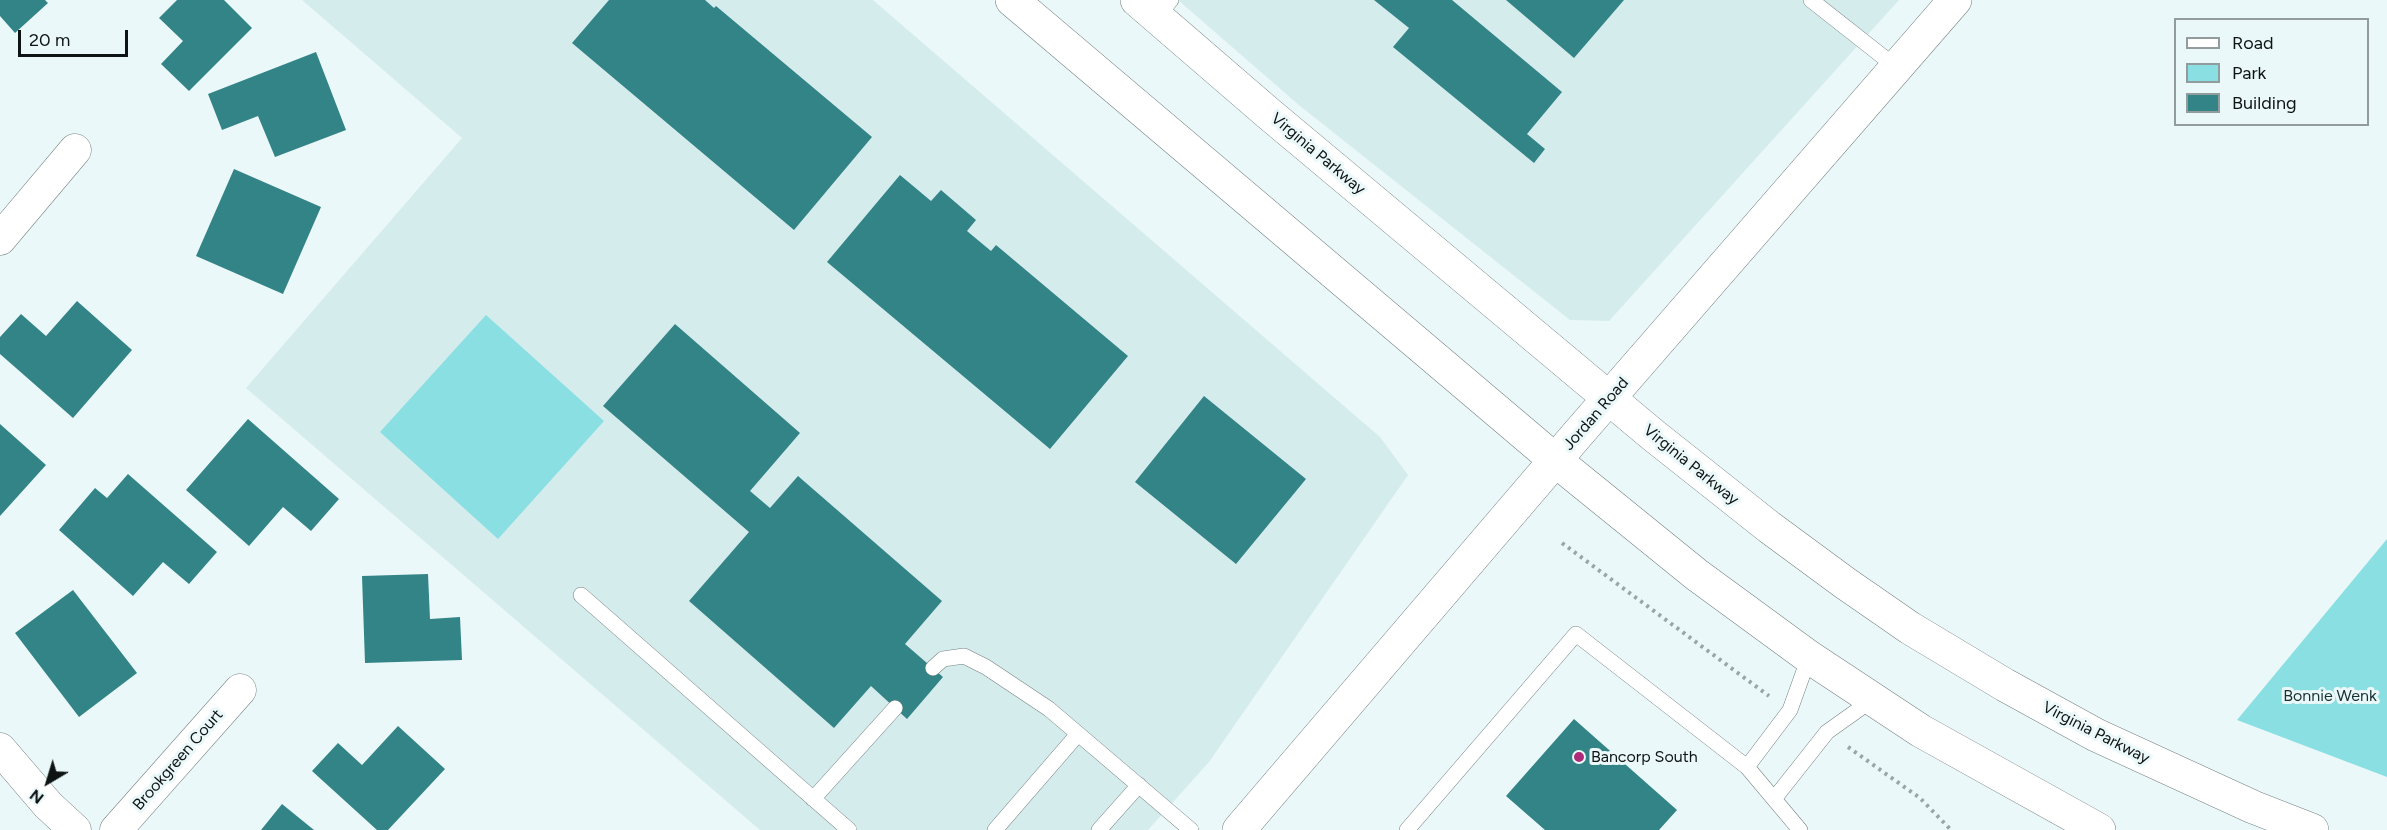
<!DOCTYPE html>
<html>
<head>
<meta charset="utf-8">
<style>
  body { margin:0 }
  #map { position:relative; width:2387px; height:830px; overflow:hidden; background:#ebf8f9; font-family:Figtree,sans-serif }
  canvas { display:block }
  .legend { position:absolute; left:2174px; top:18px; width:195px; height:108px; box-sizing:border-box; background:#ebf8f9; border:2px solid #939c9d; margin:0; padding:8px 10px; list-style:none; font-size:18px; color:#0e1313 }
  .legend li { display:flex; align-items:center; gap:12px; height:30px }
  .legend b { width:30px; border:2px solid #939c9d }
  .north { position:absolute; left:18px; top:752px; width:60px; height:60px; -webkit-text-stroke:4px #ebf8f9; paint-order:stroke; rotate:218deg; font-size:16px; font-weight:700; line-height:24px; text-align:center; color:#0e1313 }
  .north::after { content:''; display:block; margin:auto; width:21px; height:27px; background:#0e1313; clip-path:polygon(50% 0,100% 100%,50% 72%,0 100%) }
  .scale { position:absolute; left:18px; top:30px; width:110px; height:27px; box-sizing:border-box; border:3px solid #0e1313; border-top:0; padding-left:8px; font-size:18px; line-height:21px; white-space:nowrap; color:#0e1313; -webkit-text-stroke:4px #ebf8f9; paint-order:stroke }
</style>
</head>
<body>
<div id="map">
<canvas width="2387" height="830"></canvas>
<ul class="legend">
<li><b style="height:8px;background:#fff"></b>Road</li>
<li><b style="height:16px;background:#8adfe2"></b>Park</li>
<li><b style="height:16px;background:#338487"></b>Building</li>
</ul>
<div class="north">N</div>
<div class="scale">20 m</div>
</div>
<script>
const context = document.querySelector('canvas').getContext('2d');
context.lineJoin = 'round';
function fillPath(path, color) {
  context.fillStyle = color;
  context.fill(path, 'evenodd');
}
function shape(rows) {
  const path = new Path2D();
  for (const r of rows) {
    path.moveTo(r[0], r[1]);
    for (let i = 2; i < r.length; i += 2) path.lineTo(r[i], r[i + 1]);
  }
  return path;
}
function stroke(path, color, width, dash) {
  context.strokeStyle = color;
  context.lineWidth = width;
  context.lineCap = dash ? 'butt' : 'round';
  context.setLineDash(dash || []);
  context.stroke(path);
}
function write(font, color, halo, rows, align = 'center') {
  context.font = font + ' Figtree,sans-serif';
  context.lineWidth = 6;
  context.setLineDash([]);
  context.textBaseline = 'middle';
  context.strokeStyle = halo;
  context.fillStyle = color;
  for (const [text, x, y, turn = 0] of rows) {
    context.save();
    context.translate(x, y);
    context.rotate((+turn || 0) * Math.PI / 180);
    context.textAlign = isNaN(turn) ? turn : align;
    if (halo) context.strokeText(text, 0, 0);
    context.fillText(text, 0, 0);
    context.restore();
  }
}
const built = shape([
  [302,0,873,0,1380,437,1408,475,1209,762,1148,830,760,830,246,388,462,138],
  [1178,0,1899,0,1609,321,1570,320,1300,106]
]);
const green = shape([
  [486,315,604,421,498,539,380,432],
  [2387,539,2387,777,2237,720]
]);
const building = shape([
  [0,0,45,0,48,3,15,33,0,16],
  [177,0,224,0,252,28,189,91,161,64,183,41,159,18],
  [609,0,705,0,714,8,716,6,872,137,794,230,572,43],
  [1374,0,1452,0,1562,92,1527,134,1545,149,1534,163,1393,47,1409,28],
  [1506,0,1624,0,1574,58],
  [316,52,346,130,275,157,258,116,222,130,208,94],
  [234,169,321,207,283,294,196,256],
  [900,175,931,201,941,190,976,220,967,231,991,251,996,245,1128,356,1050,449,827,262],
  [77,301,132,350,73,418,0,354,0,337,21,314,46,336],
  [675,324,800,433,750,491,770,508,798,476,942,601,905,644,943,677,907,719,871,686,834,728,689,601,749,532,603,406],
  [1204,396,1306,479,1236,564,1135,482],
  [248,419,339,499,311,531,283,507,249,546,186,490],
  [0,424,46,465,0,516],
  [128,474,217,552,189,584,163,562,133,596,59,530,95,488,107,498],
  [428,574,430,619,460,617,462,660,365,663,362,576],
  [73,590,137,673,79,717,15,633],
  [1574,719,1677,810,1659,830,1545,830,1506,796],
  [398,726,445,769,388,830,377,830,312,771,338,743,362,765],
  [282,804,314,830,261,830]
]);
const path = shape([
  [1562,543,1769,696],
  [1848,747,1920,798,1951,830]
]);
const lane = shape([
  [1811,0,1896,67],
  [1157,17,1171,0],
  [581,595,849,830],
  [933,668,943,659,964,656,986,667,1049,709,1191,830],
  [1747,767,1790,710,1809,657],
  [813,799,895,708],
  [1774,799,1827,732,1872,700],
  [995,830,1078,734],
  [1099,830,1139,785],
  [1407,830,1576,634,1747,767,1800,830]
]);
const street = shape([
  [0,239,75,150],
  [0,749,48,805,75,830],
  [116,830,240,690]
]);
const secondary = shape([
  [1012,0,1555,460,1697,575,1809,657,1921,731,2099,830],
  [1137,0,1268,113,1653,435,1769,527,1845,583,1910,628,2005,685,2096,735,2253,807,2312,830],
  [1239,830,1576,436,1955,0]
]);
const markers = [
  [1579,757,6,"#ad2b78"]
];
const streetNames = [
  ["Virginia Parkway",1318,154,40],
  ["Jordan Road",1596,414,-49],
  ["Virginia Parkway",1691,465,39],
  ["Virginia Parkway",2096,733,27],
  ["Brookgreen Court",178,760,-49]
];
const parkNames = [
  ["Bonnie Wenk",2330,696]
];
const poiNames = [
  ["Bancorp South",1591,757]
];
fillPath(built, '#d5eced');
fillPath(green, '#8adfe2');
fillPath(building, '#338487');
stroke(lane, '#758182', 16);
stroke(street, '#758182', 33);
stroke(secondary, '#758182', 34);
stroke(path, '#9aa5a5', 4, [3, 4.5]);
stroke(lane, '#fff', 15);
stroke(street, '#fff', 32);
stroke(secondary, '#fff', 33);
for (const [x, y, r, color] of markers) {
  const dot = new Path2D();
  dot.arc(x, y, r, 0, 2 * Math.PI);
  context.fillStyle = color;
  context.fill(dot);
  stroke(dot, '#ebf8f9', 2);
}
write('16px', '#0e1313', '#ebf8f9', streetNames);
write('16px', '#173132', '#ebf8f9', parkNames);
write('16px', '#0e1313', '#ebf8f9', poiNames, 'left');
</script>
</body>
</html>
